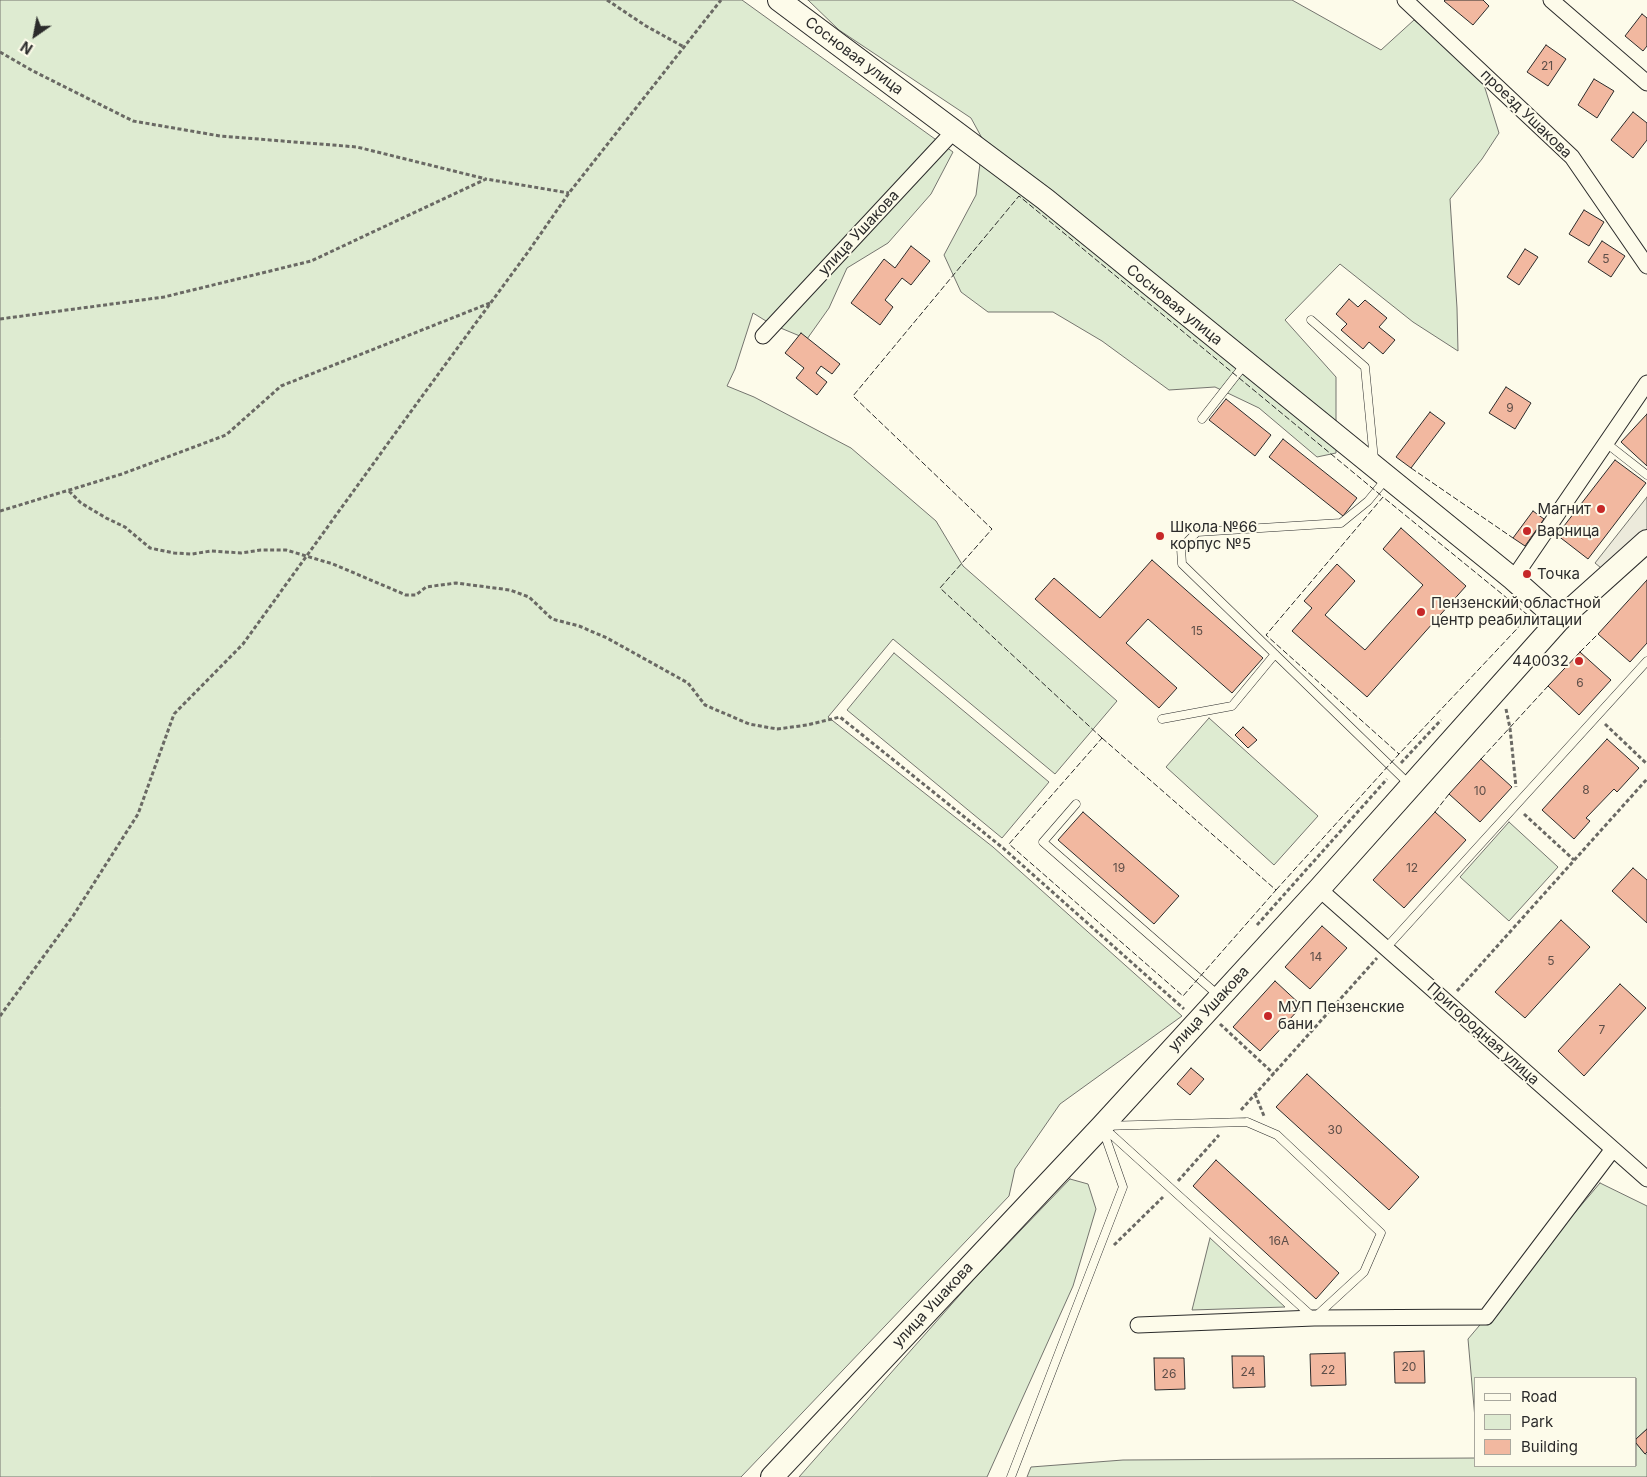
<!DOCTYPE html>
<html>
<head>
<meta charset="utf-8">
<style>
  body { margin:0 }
  #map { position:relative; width:1647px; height:1477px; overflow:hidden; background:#fdfbea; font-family:Inter,sans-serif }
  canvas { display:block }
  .legend { position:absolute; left:1474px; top:1377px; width:162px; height:90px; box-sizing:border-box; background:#fdfbea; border:1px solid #a9a89e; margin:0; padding:6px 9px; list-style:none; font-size:15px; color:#2b2b2b }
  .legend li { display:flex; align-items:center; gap:10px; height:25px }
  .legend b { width:25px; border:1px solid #a9a89e }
  .north { position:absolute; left:10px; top:10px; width:50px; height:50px; -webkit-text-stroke:4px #fdfbea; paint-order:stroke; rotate:213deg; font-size:14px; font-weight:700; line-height:20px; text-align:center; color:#2b2b2b }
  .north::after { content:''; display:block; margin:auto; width:18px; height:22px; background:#2b2b2b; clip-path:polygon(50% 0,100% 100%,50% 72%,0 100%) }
</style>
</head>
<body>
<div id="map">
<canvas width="1647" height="1477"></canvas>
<ul class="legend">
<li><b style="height:6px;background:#fdfbea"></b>Road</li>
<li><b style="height:14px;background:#deebd1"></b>Park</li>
<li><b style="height:14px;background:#f2b8a0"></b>Building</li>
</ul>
<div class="north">N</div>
</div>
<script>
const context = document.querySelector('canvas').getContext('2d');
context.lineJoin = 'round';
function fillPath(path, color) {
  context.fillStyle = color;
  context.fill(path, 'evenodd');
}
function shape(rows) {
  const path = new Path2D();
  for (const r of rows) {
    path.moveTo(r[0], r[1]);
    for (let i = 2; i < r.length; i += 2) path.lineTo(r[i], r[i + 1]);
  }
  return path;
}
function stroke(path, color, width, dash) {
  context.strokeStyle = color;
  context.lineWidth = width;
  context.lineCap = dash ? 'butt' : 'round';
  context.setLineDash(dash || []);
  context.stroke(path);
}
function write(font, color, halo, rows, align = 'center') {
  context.font = font + ' Inter,sans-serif';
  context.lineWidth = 4;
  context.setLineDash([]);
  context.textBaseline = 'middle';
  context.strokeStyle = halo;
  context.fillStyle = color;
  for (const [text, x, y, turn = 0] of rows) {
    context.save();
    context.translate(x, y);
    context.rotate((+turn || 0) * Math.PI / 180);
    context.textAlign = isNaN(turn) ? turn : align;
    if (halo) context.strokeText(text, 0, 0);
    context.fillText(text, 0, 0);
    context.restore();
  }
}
const green = shape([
  [0,0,742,0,953,152,931,194,888,243,847,268,829,308,807,339,771,324,753,313,735,369,727,386,754,397,851,448,936,521,963,566,1117,701,1055,774,893,639,828,717,993,847,1182,1016,1060,1104,1015,1169,1009,1196,741,1477,0,1477,0,0],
  [808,0,1292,0,1381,50,1414,20,1444,44,1484,85,1499,133,1482,159,1450,199,1457,308,1458,351,1413,322,1340,264,1285,320,1336,377,1336,453,1317,457,1259,408,1215,387,1169,390,1102,341,1053,312,988,312,961,292,944,255,976,195,983,140,971,118,839,30,808,0],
  [894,653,1049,782,1002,838,847,710,894,653],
  [1209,718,1318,816,1274,865,1166,767,1209,718],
  [1509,822,1558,867,1509,921,1460,877,1509,822],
  [1070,1179,1088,1184,1096,1209,1073,1286,987,1477,799,1477,973,1280,1070,1179],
  [1600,1183,1647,1206,1647,1429,1636,1439,1636,1378,1476,1378,1476,1430,1468,1339,1600,1183],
  [1210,1238,1285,1307,1192,1310,1210,1238],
  [1636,1443,1645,1454,1647,1454,1647,1477,1027,1477,1031,1467,1123,1460,1476,1458,1476,1466,1636,1466,1636,1443]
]);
const parking = shape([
  [1647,497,1647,530,1606,572,1595,563,1647,497]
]);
const building = shape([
  [1445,0,1483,0,1489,6,1473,25,1444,1,1445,0],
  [1642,14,1647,18,1647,46,1643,51,1625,36,1642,14],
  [1546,45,1566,59,1548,86,1527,72,1546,45],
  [1594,79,1614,91,1597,118,1578,105,1594,79],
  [1633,112,1647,123,1647,140,1633,158,1611,140,1633,112],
  [1584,210,1604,222,1589,246,1569,234,1584,210],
  [1602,241,1625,256,1611,277,1588,262,1602,241],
  [911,246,930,261,911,285,902,278,885,300,893,307,880,325,851,303,884,259,895,268,911,246],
  [1525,249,1538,257,1519,285,1507,277,1525,249],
  [1349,299,1358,307,1365,300,1387,318,1379,327,1395,340,1383,354,1369,342,1363,349,1341,330,1347,324,1336,314,1349,299],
  [801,333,840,364,832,374,821,366,816,373,827,382,817,395,796,378,804,368,785,353,801,333],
  [1506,387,1531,403,1515,429,1489,413,1506,387],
  [1226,399,1271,435,1255,456,1209,420,1226,399],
  [1430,412,1445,423,1411,468,1396,457,1430,412],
  [1647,414,1647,466,1621,442,1647,414],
  [1283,439,1357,498,1343,516,1269,457,1283,439],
  [1615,460,1646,483,1588,559,1557,535,1615,460],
  [1533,511,1544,519,1525,546,1513,538,1533,511],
  [1401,528,1466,586,1367,697,1292,631,1312,608,1304,601,1337,564,1355,581,1325,615,1365,650,1423,585,1383,549,1401,528],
  [1152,560,1263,658,1232,693,1148,619,1126,643,1177,688,1159,708,1035,599,1054,578,1100,618,1152,560],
  [1647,580,1647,643,1630,662,1598,634,1647,580],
  [1580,652,1611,680,1579,715,1548,686,1580,652],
  [1243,727,1257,740,1248,748,1235,735,1243,727],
  [1607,739,1639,768,1617,792,1614,789,1586,818,1590,821,1574,839,1542,810,1607,739],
  [1481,759,1512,787,1480,822,1449,794,1481,759],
  [1083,812,1179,896,1154,924,1058,840,1083,812],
  [1435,812,1466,840,1404,908,1373,880,1435,812],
  [1633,868,1647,880,1647,923,1612,891,1633,868],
  [1561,920,1590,947,1525,1018,1495,992,1561,920],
  [1322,926,1347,948,1310,989,1285,967,1322,926],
  [1275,981,1302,1006,1260,1051,1233,1027,1275,981],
  [1620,984,1646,1008,1584,1076,1558,1051,1620,984],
  [1191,1068,1204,1079,1190,1095,1177,1084,1191,1068],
  [1307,1074,1419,1177,1389,1210,1276,1107,1307,1074],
  [1216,1160,1339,1273,1316,1299,1193,1186,1216,1160],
  [1424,1351,1425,1383,1395,1383,1394,1352,1424,1351],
  [1345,1353,1346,1385,1311,1386,1310,1354,1345,1353],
  [1232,1356,1264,1356,1265,1387,1233,1388,1232,1356],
  [1154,1358,1184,1358,1185,1389,1155,1390,1154,1358],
  [1647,1429,1647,1452,1645,1454,1636,1443,1636,1439,1647,1429]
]);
const path = shape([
  [607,0,646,26,684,47],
  [0,52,33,71,133,121,220,136,357,147,486,179],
  [0,319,164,297,311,261,486,179,569,193],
  [69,491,81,503,106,518,125,527,150,548,174,553,192,554,211,551,241,553,261,550,286,550,333,564,406,595,416,595,426,587,456,583,510,590,529,597,552,619,579,626,607,638,688,683,705,705,749,724,777,729,807,725,840,717,1003,848,1184,1009],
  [0,511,122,474,226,435,281,386,490,303],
  [1506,709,1510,728,1516,787],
  [1605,724,1647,764],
  [1401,763,1441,720],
  [1524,814,1574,860],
  [1257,925,1387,779],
  [1457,991,1647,779],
  [0,1016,73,916,138,814,174,714,243,644,420,399,528,252,569,193,721,0],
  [1220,1024,1274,1074],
  [1255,1094,1264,1116],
  [1241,1110,1377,958],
  [1178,1181,1219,1135],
  [1114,1245,1163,1197]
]);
const lane = shape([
  [1311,320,1365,367,1374,460],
  [1202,419,1245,364],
  [1606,443,1647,475],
  [1386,479,1368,501,1341,523,1197,532,1181,548,1182,564,1410,785],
  [1162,719,1232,706,1275,654],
  [1076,804,1043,842,1218,995],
  [1386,948,1647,661],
  [1247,1122,1277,1135,1381,1233,1364,1272,1314,1318,1102,1126,1247,1122],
  [1011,1477,1123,1187,1103,1130]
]);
const street = shape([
  [1405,0,1572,157,1647,266],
  [1551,0,1647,83],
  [763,336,954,131],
  [1513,579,1647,383],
  [1319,889,1647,1179],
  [1138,1325,1314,1318,1486,1317,1613,1149]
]);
const secondary = shape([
  [779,0,1045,199,1513,579,1559,620],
  [772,1477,1102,1126,1319,889,1559,620,1647,541]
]);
const fence = shape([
  [1411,468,1513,538],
  [1580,652,1598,634],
  [1102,738,940,588,992,529,853,396,1019,196,1383,497],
  [1102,738,1276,890,1183,996,1009,844,1102,738],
  [1481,759,1548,686],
  [1435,812,1449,794],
  [1276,890,1399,754,1529,616,1383,497,1266,635,1399,754]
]);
const markers = [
  [1601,509,5,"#c62828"],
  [1527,531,5,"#c62828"],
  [1160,536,5,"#c62828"],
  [1527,574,5,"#c62828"],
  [1421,612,5,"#c62828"],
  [1579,661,5,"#c62828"],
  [1268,1016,5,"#c62828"]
];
const numberNames = [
  ["21",1547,66],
  ["5",1606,259],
  ["9",1510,408],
  ["15",1197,631],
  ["6",1580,683],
  ["8",1586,790],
  ["10",1480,791],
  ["19",1119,868],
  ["12",1412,868],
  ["14",1316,957],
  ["5",1551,961],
  ["7",1602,1030],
  ["30",1335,1130],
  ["16А",1279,1241],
  ["20",1409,1367],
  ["22",1328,1370],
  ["24",1248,1372],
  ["26",1169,1374]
];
const streetNames = [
  ["Сосновая улица",854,56,37],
  ["проезд Ушакова",1526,114,44],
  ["улица Ушакова",859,233,-47],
  ["Сосновая улица",1174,305,39],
  ["улица Ушакова",1209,1009,-47],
  ["Пригородная улица",1483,1034,42],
  ["улица Ушакова",933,1305,-47]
];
const poiNames = [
  ["Магнит",1591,509,"right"],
  ["Школа №66",1170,527],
  ["корпус №5",1170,544],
  ["Варница",1537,531],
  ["Точка",1537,574],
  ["Пензенский областной",1431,603],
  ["центр реабилитации",1431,620],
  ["440032",1569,661,"right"],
  ["МУП Пензенские",1278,1007],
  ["бани",1278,1024]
];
fillPath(green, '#deebd1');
stroke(green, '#74746e', 1);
fillPath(parking, '#eceadb');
stroke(parking, '#74746e', 1);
fillPath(building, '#f2b8a0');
stroke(building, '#2b2b2b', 1);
stroke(lane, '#2b2b2b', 9);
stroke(street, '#2b2b2b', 17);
stroke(secondary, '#2b2b2b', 24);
stroke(path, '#6a6964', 3, [4, 2.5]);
stroke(lane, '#fdfbea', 8);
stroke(street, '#fdfbea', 15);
stroke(secondary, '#fdfbea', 22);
stroke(fence, '#2b2b2b', 1, [6, 2.5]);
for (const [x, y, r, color] of markers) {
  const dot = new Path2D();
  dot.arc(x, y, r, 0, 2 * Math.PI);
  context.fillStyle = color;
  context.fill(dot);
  stroke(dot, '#fdfbea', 2);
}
write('12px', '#5d4e48', null, numberNames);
write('15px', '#2b2b2b', '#fdfbea', streetNames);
write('15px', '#2b2b2b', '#fdfbea', poiNames, 'left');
</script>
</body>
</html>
